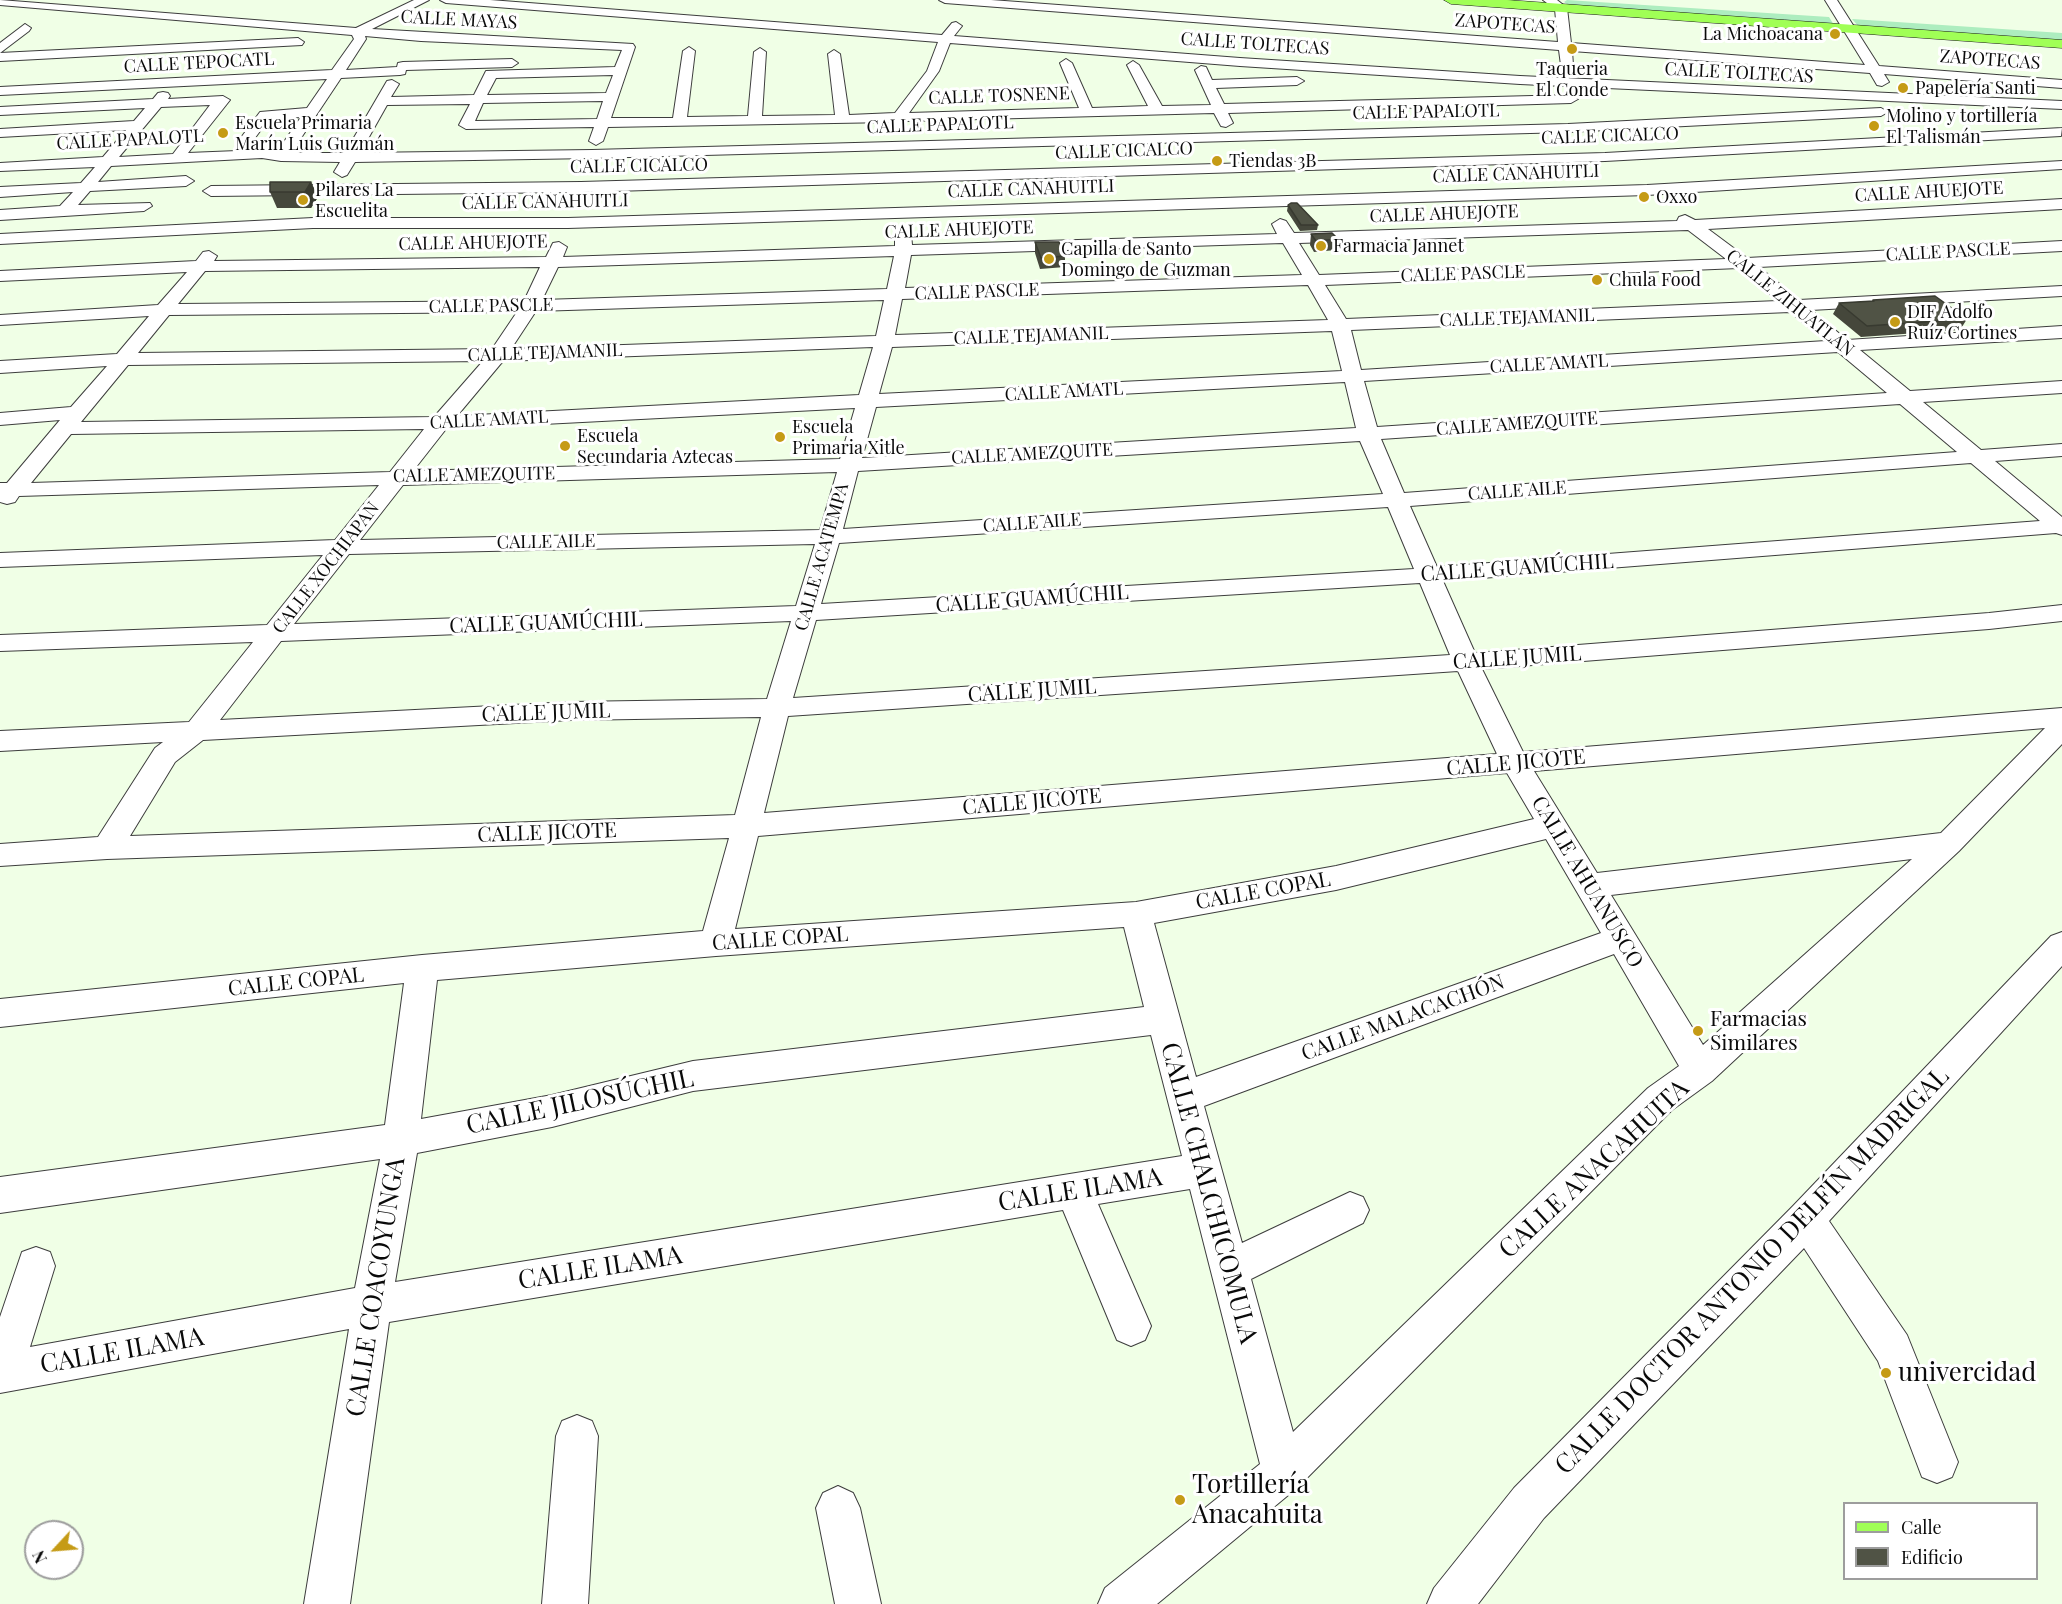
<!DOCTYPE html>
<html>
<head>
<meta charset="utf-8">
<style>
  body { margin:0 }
  #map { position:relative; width:2062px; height:1604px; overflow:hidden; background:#f0ffe6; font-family:"Playfair Display",serif }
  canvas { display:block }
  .legend { position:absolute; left:1843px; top:1502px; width:195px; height:78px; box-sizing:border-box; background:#fff; border:2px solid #9d9d9d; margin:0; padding:8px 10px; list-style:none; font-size:18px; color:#0a0a0a }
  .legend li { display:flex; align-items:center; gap:12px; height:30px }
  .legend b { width:30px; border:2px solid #9d9d9d }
  .north { position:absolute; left:24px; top:1520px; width:60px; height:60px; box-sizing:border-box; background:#fff; border:2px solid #9d9d9d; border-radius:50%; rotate:244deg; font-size:16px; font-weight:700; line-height:24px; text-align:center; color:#0a0a0a }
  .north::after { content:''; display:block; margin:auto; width:21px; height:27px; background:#c59b16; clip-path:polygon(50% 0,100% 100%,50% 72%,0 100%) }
</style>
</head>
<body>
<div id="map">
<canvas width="2062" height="1604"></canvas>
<ul class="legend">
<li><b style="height:8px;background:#a0ff56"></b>Calle</li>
<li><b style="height:16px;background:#505345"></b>Edificio</li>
</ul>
<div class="north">N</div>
</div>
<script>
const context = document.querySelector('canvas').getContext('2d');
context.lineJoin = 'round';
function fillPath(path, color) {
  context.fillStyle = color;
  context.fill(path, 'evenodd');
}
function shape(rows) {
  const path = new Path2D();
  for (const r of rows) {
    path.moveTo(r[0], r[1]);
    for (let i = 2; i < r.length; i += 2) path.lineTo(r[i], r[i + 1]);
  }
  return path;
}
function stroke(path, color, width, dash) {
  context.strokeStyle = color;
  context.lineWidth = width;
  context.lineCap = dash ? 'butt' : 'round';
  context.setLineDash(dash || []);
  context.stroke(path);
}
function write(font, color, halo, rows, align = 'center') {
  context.font = font + ' "Playfair Display",serif';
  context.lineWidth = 6;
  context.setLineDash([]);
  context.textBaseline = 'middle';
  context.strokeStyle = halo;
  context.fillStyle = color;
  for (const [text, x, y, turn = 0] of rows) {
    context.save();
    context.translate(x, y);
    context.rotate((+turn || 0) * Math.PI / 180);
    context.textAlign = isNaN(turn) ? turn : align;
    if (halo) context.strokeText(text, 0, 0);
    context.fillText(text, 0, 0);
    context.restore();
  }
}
const green = shape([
  [1567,0,1829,17,1834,25,1570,6,1564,2],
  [1852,19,2062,33,2062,41,1859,27]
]);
const minor = shape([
  [0,0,356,28,414,0,429,0,372,29,633,44,635,47,611,118,673,118,683,51,689,47,695,51,687,117,748,116,754,52,760,48,766,52,762,116,835,115,828,54,834,50,840,54,849,115,895,113,927,71,938,42,446,3,440,0,490,0,942,35,952,23,956,22,962,26,954,36,1240,58,1520,76,2062,101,2062,109,1520,84,1240,66,950,43,939,71,909,113,1079,108,1060,63,1066,59,1072,63,1092,108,1148,106,1127,65,1133,61,1139,65,1162,106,1211,105,1195,70,1201,66,1206,67,1212,80,1297,77,1304,81,1297,85,1216,88,1224,104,1571,95,1578,99,1571,103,1228,113,1233,123,1226,127,1221,126,1214,113,905,121,901,133,896,134,889,130,891,122,608,127,603,141,596,145,589,141,594,127,466,129,459,125,470,104,387,105,360,153,592,150,1568,124,1881,108,1888,112,1881,116,1568,132,592,158,355,162,347,175,342,177,334,172,340,162,281,161,262,158,111,166,98,182,186,176,194,181,186,186,90,191,78,205,150,203,152,206,144,211,0,220,0,210,60,206,73,192,0,197,0,187,81,183,95,167,0,171,0,163,103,157,126,130,0,137,0,129,134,121,145,108,0,115,0,107,153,99,158,93,163,92,168,93,170,96,168,99,223,96,230,100,188,153,262,150,277,152,301,117,269,119,249,146,244,147,237,143,260,112,307,108,327,79,0,95,0,87,332,70,354,39,352,35,0,5,0,0],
  [365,36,421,41,622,50,615,67,486,71,474,95,391,97,399,84,392,80,387,81,345,153,291,153,341,78,400,75,405,74,406,70,512,67,518,63,512,59,403,62,398,63,397,67,346,70,366,39,365,36],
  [613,75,606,93,487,95,496,78,613,75],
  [603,101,597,119,475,121,483,103,603,101],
  [210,105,173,154,119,157,161,107,210,105],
  [939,0,991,0,1558,42,1555,9,1543,0,1557,0,1567,8,1571,43,1865,65,1825,0,1837,0,1879,66,2062,80,2062,88,1884,74,1889,82,1882,86,1877,85,1870,73,1572,51,1573,65,1567,69,1561,65,1559,50,945,3,939,0],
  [25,24,31,28,29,31,0,53,0,43,25,24],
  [298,38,304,42,302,45,0,61,0,53,298,38],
  [2062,128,2061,136,1605,161,581,192,211,196,203,191,211,186,581,182,1605,153,2062,128],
  [2062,161,2062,169,1647,195,568,228,313,228,0,244,0,234,313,218,568,218,1647,185,2062,161],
  [2062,199,2062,209,1708,229,1747,258,2062,241,2062,251,1759,267,1799,300,2062,286,2062,296,1811,310,1847,340,2062,326,2062,338,1860,350,1910,391,2062,381,2062,393,1923,402,1981,450,2062,444,2062,456,1995,461,2062,517,2062,535,2056,533,1443,581,1475,653,1989,613,2062,605,2062,621,1989,629,1482,669,1523,752,2062,708,2062,744,1959,851,1712,1081,1672,1110,1298,1487,1157,1604,1098,1604,1105,1588,1260,1464,1190,1189,1098,1204,1151,1326,1145,1340,1131,1346,1117,1340,1063,1210,389,1322,350,1604,304,1604,349,1329,0,1393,0,1317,22,1252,36,1247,50,1252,55,1266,30,1347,355,1288,380,1159,0,1213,0,1177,385,1125,404,983,0,1027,0,999,422,955,703,931,729,838,107,859,0,866,0,844,98,837,155,748,163,742,0,751,0,731,189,722,253,642,0,651,0,635,267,625,323,555,0,567,0,553,335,540,379,485,19,496,15,502,7,504,0,502,0,483,7,483,60,420,0,425,0,413,71,407,107,366,0,373,0,361,117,354,149,316,0,325,0,315,158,305,187,272,0,281,0,271,196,261,203,252,209,251,217,256,214,261,546,257,553,243,559,242,567,247,563,257,895,246,895,233,903,228,911,233,912,245,1277,234,1272,224,1280,219,1286,221,1294,233,1677,221,1679,217,1685,215,1695,220,2062,199],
  [1688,230,1726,259,1319,275,1299,243,1688,230],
  [1283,243,1302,275,905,288,911,255,1283,243],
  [894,256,887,289,542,300,558,267,894,256],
  [540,267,524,301,178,304,205,271,540,267],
  [1739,268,1778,301,1346,319,1325,285,1739,268],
  [1308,285,1328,320,895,335,902,299,1308,285],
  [884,300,876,336,511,349,536,311,884,300],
  [517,312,492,349,138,353,169,315,517,312],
  [1790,312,1826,341,1361,370,1351,330,1790,312],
  [1332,331,1342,371,879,394,892,347,1332,331],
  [873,347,859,395,457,416,503,361,873,347],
  [1838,352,1887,393,1377,427,1364,381,1838,352],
  [483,361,434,417,81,422,128,365,483,361],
  [1345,382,1356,428,862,458,876,407,1345,382],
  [1900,404,1957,452,1404,493,1381,439,1900,404],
  [855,408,840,459,413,471,446,429,855,408],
  [424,429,390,472,31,483,71,434,424,429],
  [1360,441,1383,494,843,529,858,471,1360,441],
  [1971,463,2040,521,1437,567,1410,506,1971,463],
  [837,472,820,530,360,540,403,485,837,472],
  [1388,507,1414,569,821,604,839,543,1388,507],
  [815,544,796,606,294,624,349,554,815,544],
  [1420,583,1450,655,793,698,816,620,1420,583],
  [791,621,767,699,571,702,220,720,281,641,791,621],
  [1458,671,1497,754,764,813,788,716,1458,671],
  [761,717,735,815,130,836,175,762,203,740,571,720,761,717],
  [2045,728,1941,833,1597,873,1534,771,2045,728],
  [1507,773,1534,819,1336,866,1136,902,735,929,758,836,1507,773],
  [1546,839,1601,933,1196,1077,1154,923,1336,890,1546,839],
  [1912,859,1703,1045,1611,895,1912,859],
  [1124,927,1144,1007,693,1061,552,1095,421,1119,437,980,716,956,1124,927],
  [1614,954,1679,1066,1648,1088,1293,1432,1251,1279,1363,1223,1369,1210,1363,1197,1350,1192,1242,1243,1204,1106,1614,954],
  [1151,1035,1182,1156,395,1282,417,1153,552,1127,693,1091,1151,1035],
  [2062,932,2062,966,1829,1221,1907,1335,1958,1462,1952,1477,1937,1483,1922,1477,1878,1361,1804,1248,1544,1518,1478,1604,1427,1604,1434,1588,1514,1488,1793,1206,2051,936,2062,932],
  [577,1415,592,1421,598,1436,588,1604,542,1604,556,1436,562,1421,577,1415],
  [838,1486,853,1493,860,1508,881,1604,835,1604,816,1508,823,1493,838,1486]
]);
const major = shape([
  [1444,0,1507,0,2062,40,2062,48,1451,4,1444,0]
]);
const wall = shape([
  [311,182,318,197,311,208,277,208,270,192],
  [1288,205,1318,225,1317,230,1300,231,1287,211],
  [1311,234,1338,239,1336,250,1314,252,1310,245],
  [1035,242,1065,256,1065,267,1040,269,1035,253],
  [1873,300,1967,319,1960,330,1861,337,1833,314,1839,303,1872,301]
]);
const shadedWall = shape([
  [311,182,318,197,311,208,305,192]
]);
const building = shape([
  [270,182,311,182,305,192,270,192,270,182],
  [1291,203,1297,203,1318,225,1301,225,1288,205,1291,203],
  [1332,233,1338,239,1316,241,1311,234,1332,233],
  [1035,242,1059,242,1065,256,1041,258,1035,242],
  [1935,296,1967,319,1867,326,1839,303,1874,301,1873,300,1935,296]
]);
const markers = [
  [1835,34,6,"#c59b16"],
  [1572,49,6,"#c59b16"],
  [1903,88,6,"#c59b16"],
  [1874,126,6,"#c59b16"],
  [223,133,6,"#c59b16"],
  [1217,161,6,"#c59b16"],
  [1644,197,6,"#c59b16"],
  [303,200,6,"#c59b16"],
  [1321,246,6,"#c59b16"],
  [1049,259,6,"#c59b16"],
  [1597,280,6,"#c59b16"],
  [1895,322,6,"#c59b16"],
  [780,437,6,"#c59b16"],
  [565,446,6,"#c59b16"],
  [1698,1031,6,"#c59b16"],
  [1886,1373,6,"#c59b16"],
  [1180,1500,6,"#c59b16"]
];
const farStreetnames = [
  ["CALLE MAYAS",459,20,3],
  ["ZAPOTECAS",1505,24,4],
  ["CALLE TOLTECAS",1255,44,4],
  ["ZAPOTECAS",1990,60,4],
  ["CALLE TEPOCATL",199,63,-3],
  ["CALLE TOLTECAS",1739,73,3],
  ["CALLE TOSNENE",999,96,-2],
  ["CALLE PAPALOTL",1426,112,-1],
  ["CALLE PAPALOTL",940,125,-2],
  ["CALLE CICALCO",1610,136,-2],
  ["CALLE PAPALOTL",130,140,-3],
  ["CALLE CICALCO",1124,151,-2],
  ["CALLE CICALCO",639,166,-1],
  ["CALLE CANAHUITLI",1516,174,-2],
  ["CALLE CANAHUITLI",1031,189,-2],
  ["CALLE AHUEJOTE",1929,192,-3],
  ["CALLE CANAHUITLI",545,202,-1],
  ["CALLE AHUEJOTE",1444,214,-2],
  ["CALLE AHUEJOTE",959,230,-2],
  ["CALLE AHUEJOTE",473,243,-1],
  ["CALLE PASCLE",1948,252,-3],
  ["CALLE PASCLE",1463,274,-2],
  ["CALLE PASCLE",977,292,-2],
  ["CALLE ZIHUATLÁN",1790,303,39],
  ["CALLE PASCLE",491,306,-1],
  ["CALLE TEJAMANIL",1517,318,-2],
  ["CALLE TEJAMANIL",1031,336,-2],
  ["CALLE TEJAMANIL",545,353,-2],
  ["CALLE AMATL",1549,364,-3],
  ["CALLE AMATL",1064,392,-3],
  ["CALLE AMATL",489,420,-3],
  ["CALLE AMEZQUITE",1517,424,-4],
  ["CALLE AMEZQUITE",1032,454,-3],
  ["CALLE AMEZQUITE",474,475,-1],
  ["CALLE AILE",1517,491,-4],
  ["CALLE AILE",1032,523,-4],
  ["CALLE AILE",546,542,-1],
  ["CALLE ACATEMPA",822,557,-74],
  ["CALLE XOCHIAPAN",326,568,-52]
];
const farPoinames = [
  ["La Michoacana",1823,34,"right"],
  ["Taqueria",1572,69,"center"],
  ["El Conde",1572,90,"center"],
  ["Papelería Santi",1915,88],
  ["Molino y tortillería",1886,116],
  ["El Talismán",1886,137],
  ["Escuela Primaria",235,123],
  ["Marín Luis Guzmán",235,144],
  ["Tiendas 3B",1229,161],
  ["Pilares La",315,190],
  ["Escuelita",315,211],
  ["Oxxo",1656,197],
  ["Farmacia Jannet",1333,246],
  ["Capilla de Santo",1061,249],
  ["Domingo de Guzman",1061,270],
  ["Chula Food",1609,280],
  ["DIF Adolfo",1907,312],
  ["Ruíz Cortines",1907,333],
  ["Escuela",792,427],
  ["Primaria Xitle",792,448],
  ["Escuela",577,436],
  ["Secundaria Aztecas",577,457]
];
const streetNames = [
  ["CALLE GUAMÚCHIL",1517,568,-4],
  ["CALLE GUAMÚCHIL",1032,599,-4],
  ["CALLE GUAMÚCHIL",546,623,-2],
  ["CALLE JUMIL",1517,658,-4],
  ["CALLE JUMIL",1032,691,-4],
  ["CALLE JUMIL",546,713,-2],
  ["CALLE JICOTE",1516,763,-5],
  ["CALLE JICOTE",1032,802,-5],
  ["CALLE JICOTE",547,833,-2],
  ["CALLE AHUANUSCO",1587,882,59],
  ["CALLE COPAL",1263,891,-10],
  ["CALLE COPAL",780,939,-4],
  ["CALLE COPAL",296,982,-6],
  ["CALLE MALACACHÓN",1403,1018,-20]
];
const poiNames = [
  ["Farmacias",1710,1019],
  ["Similares",1710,1043]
];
const nearStreetnames = [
  ["CALLE JILOSÚCHIL",580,1102,-12],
  ["CALLE ANACAHUITA",1594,1169,-43],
  ["CALLE ILAMA",1080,1190,-9],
  ["CALLE CHALCHICOMULA",1209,1193,75],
  ["CALLE ILAMA",600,1268,-9],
  ["CALLE DOCTOR ANTONIO DELFÍN MADRIGAL",1752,1271,-46],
  ["CALLE COACOYUNGA",376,1287,-81],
  ["CALLE ILAMA",122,1351,-10]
];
const nearPoinames = [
  ["univercidad",1898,1373],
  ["Tortillería",1192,1485],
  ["Anacahuita",1192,1515]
];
fillPath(green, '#adedbf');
stroke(minor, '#3d3d3d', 2);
stroke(major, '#1b1b1b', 1);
fillPath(minor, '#fff');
fillPath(major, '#a0ff56');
fillPath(wall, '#45473b');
fillPath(shadedWall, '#383a30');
fillPath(building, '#505345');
stroke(building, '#383a30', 1.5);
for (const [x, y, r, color] of markers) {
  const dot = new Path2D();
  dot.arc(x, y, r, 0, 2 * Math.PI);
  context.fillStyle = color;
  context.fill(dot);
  stroke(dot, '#fff', 2);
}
write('18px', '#0a0a0a', '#fff', farStreetnames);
write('18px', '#0a0a0a', '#fff', farPoinames, 'left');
write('21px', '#0a0a0a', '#fff', streetNames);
write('21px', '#0a0a0a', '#fff', poiNames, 'left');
write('26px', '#0a0a0a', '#fff', nearStreetnames);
write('26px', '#0a0a0a', '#fff', nearPoinames, 'left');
</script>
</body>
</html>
